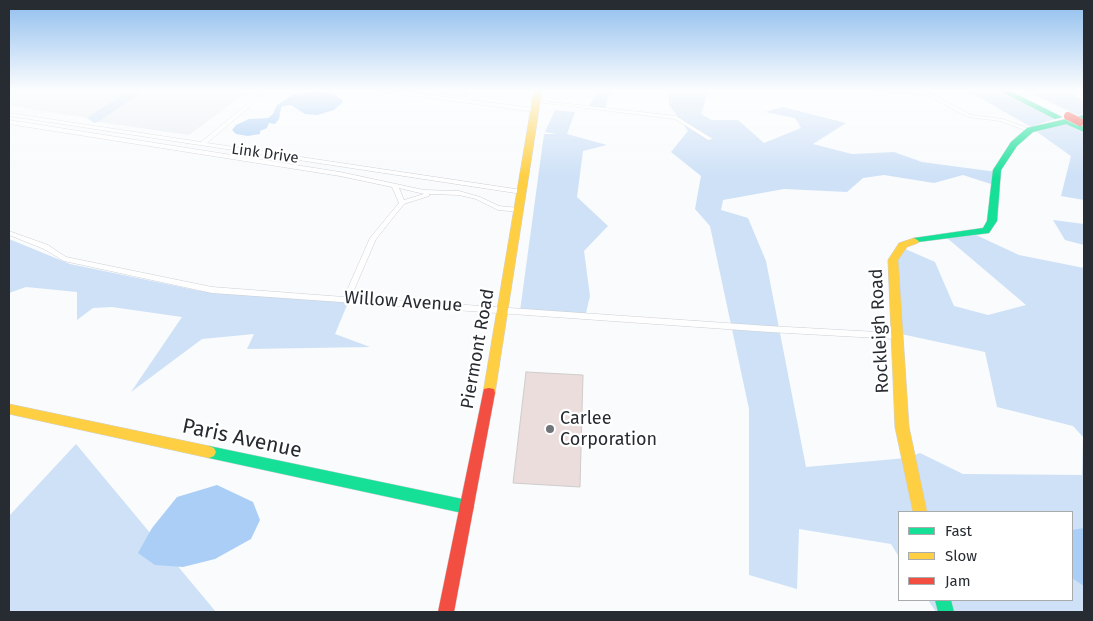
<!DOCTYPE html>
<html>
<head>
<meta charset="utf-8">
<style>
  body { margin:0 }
  #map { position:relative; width:1093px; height:621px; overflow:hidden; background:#f9fbfd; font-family:"Fira Sans",sans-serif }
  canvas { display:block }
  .frame { position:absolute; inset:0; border:10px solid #272c32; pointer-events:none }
  .legend { position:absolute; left:898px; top:511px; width:175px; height:90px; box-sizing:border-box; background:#fff; border:1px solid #a9abad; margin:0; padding:6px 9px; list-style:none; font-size:15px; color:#272c32 }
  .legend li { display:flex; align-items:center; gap:10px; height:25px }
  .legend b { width:25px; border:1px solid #a9abad }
</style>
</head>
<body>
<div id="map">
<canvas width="1093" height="621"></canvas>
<div class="frame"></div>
<ul class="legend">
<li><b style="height:6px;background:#16e098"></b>Fast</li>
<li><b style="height:6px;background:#ffcf43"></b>Slow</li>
<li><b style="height:6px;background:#f24e42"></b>Jam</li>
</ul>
</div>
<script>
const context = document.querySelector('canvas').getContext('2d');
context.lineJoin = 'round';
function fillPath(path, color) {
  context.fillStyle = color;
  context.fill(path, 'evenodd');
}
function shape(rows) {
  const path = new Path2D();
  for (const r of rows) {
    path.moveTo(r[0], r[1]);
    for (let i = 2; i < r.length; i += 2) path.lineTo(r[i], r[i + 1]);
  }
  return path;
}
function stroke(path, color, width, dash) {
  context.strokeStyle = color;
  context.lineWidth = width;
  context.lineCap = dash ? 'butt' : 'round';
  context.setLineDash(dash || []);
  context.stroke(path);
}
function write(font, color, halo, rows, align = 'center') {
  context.font = font + ' "Fira Sans",sans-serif';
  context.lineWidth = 4.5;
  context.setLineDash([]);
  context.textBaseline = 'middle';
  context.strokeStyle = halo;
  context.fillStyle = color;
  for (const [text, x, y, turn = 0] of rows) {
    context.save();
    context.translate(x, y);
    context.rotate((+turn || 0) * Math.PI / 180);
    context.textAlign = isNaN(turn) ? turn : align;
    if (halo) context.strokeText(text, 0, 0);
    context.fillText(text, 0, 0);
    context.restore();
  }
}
const built = shape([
  [9,90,130,90,87,118,9,106],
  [146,90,250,90,189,135,98,122],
  [398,90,470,90,467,98]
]);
const green = shape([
  [129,90,146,90,98,122,94,123,87,118],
  [599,90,610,90,605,109,588,107],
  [666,90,705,90,708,93,701,114,712,120,738,120,764,143,801,128,795,118,765,112,783,107,846,123,813,144,852,154,894,152,922,162,997,172,994,185,963,175,934,183,884,175,863,178,847,192,784,189,723,200,721,210,748,218,766,261,806,467,906,458,920,453,963,474,1082,475,1083,437,1073,426,997,407,985,352,901,334,893,263,903,248,935,262,954,306,988,315,1026,305,947,238,976,235,1019,255,1084,268,1084,612,936,612,928,600,1072,600,1072,512,899,512,899,557,891,544,799,529,797,589,749,575,749,409,710,226,695,209,701,176,671,152,688,131,669,105,668,92],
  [966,90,996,90,1055,119,1031,127],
  [1024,90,1072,90,1072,93,1084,102,1084,114,1077,115],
  [555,110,575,112,567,134,607,145,583,151,577,197,608,226,584,251,590,296,585,317,520,311,544,134,556,134,545,132],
  [1064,123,1084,133,1084,200,1061,196,1071,156,1037,132],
  [1053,220,1084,224,1084,245,1065,240],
  [9,239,70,264,200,291,350,298,335,334,370,347,247,349,254,334,202,339,131,392,182,317,112,307,93,308,77,320,77,292,26,287,9,293],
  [76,444,216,612,9,612,9,516]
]);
const water = shape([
  [321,91,335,95,342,100,343,102,334,110,317,115,305,114,291,105,283,106,281,108,279,119,275,124,269,123,267,128,260,131,260,134,248,136,236,134,232,130,236,125,249,119,268,118,273,114,277,105,294,94],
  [217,485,253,502,260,520,251,539,215,559,183,567,155,565,138,553,152,528,177,497],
  [1084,528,1084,586,1072,578,1072,530]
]);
const building = shape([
  [526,372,583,375,580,487,513,483,526,372]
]);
const street = shape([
  [264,90,269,90,207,143,522,190,525,192,522,194,9,116,9,113,201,142,264,90],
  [375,90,389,90,535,108,538,110,535,112,377,91,375,90],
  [873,90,893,90,921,92,918,90,924,90,971,115,1003,119,1033,130,1030,132,1000,121,968,117,926,95,875,91,873,90],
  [534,100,676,116,713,139,708,140,675,119,536,102,534,101,534,100],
  [9,120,340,172,424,190,459,191,480,197,499,206,519,208,522,210,519,212,498,210,476,199,459,195,429,194,429,196,404,204,376,239,351,297,769,326,896,333,899,334,900,336,899,338,896,339,769,332,212,293,64,261,44,249,9,235,9,231,48,245,66,257,212,287,344,297,370,238,399,203,392,187,340,176,9,124,9,120],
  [399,188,424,194,404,200,399,188]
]);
const fast = shape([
  [998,90,1008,90,1062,117,1055,119,998,90],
  [1084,115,1084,119,1074,122,1084,127,1084,132,1066,124,1033,132,1017,146,1001,170,997,221,989,233,910,243,909,241,914,238,983,228,987,221,993,170,1011,142,1027,128,1084,115],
  [209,446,467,500,472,502,474,507,472,512,467,514,209,458,204,456,202,452,204,448,209,446],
  [935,600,951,600,954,612,938,612,935,600]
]);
const slow = shape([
  [534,90,542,90,495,393,494,397,489,398,484,397,483,393,534,90],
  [914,238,919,241,918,243,907,247,898,260,909,427,927,512,913,512,895,427,888,260,899,243,914,238],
  [9,404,209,446,214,448,216,452,214,456,209,458,9,414,9,404]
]);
const jam = shape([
  [489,388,494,389,495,393,454,612,438,612,483,393,484,389,489,388]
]);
const jamBridge = shape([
  [1068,116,1080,122]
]);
const markers = [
  [550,429,5,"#707479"]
];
const farStreetnames = [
  ["Link Drive",265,154,8]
];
const streetNames = [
  ["Willow Avenue",403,302,4],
  ["Rockleigh Road",880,331,-93],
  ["Piermont Road",478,349,-80]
];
const poiNames = [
  ["Carlee",560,419],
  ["Corporation",560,440]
];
const nearStreetnames = [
  ["Paris Avenue",242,439,12]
];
fillPath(built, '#e9eef3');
fillPath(green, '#cee1f7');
fillPath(water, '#abcef6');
fillPath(building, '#ebdddb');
stroke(building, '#cfcccc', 1);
stroke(street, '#ccd0d4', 1);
stroke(fast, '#ccd0d4', 1);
stroke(slow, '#ccd0d4', 1);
stroke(jam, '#ccd0d4', 1);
fillPath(street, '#fefeff');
fillPath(fast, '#16e098');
fillPath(slow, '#ffcf43');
fillPath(jam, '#f24e42');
stroke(jamBridge, '#d6d7d9', 9, []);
stroke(jamBridge, '#f24e42', 8);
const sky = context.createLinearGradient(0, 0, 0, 177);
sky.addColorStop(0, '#8fbeee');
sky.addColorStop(0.51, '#fcfdfe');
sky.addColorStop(1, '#fcfdfe00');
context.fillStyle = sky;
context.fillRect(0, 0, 1093, 177);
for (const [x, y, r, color] of markers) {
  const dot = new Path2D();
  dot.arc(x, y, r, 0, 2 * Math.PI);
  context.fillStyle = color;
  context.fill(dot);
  stroke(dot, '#fff', 2);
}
write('15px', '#272c32', '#fff', farStreetnames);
write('18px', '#272c32', '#fff', streetNames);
write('18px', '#272c32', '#fff', poiNames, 'left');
write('21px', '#272c32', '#fff', nearStreetnames);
</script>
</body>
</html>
